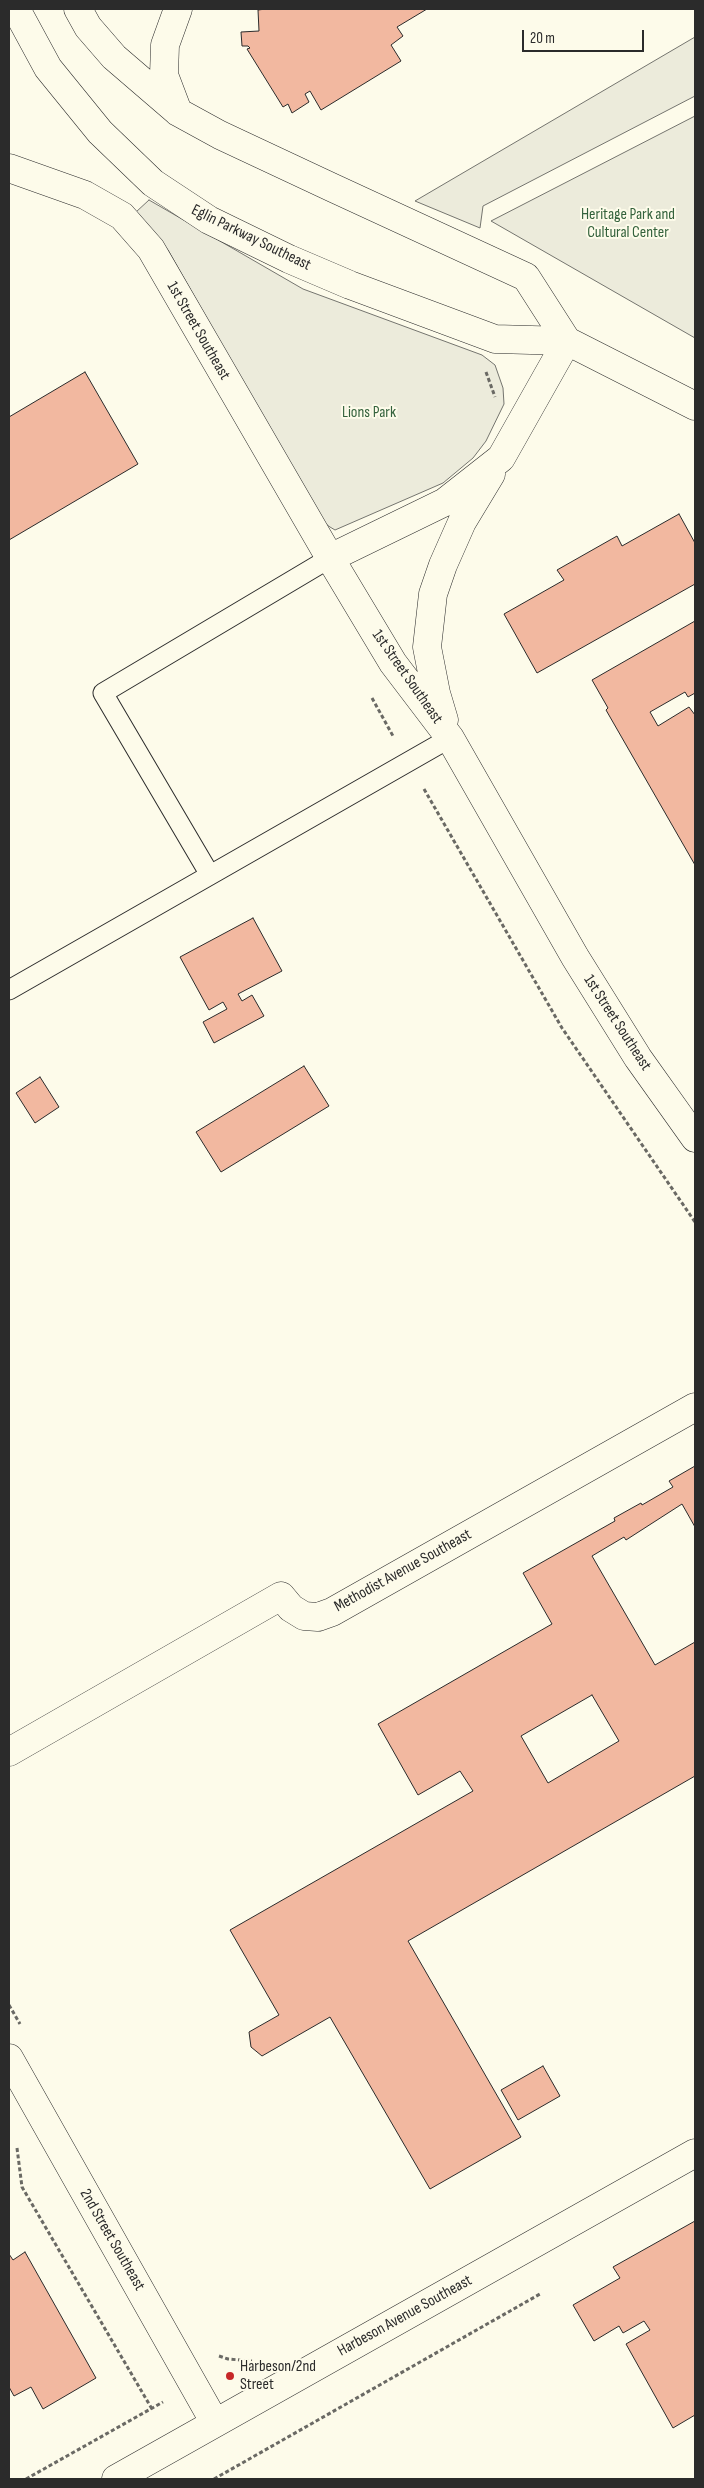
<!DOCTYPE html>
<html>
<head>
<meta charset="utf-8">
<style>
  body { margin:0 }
  #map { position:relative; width:704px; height:2488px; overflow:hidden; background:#fdfbea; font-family:"Sofia Sans Condensed",sans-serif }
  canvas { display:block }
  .frame { position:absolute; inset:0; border:10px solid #2b2b2b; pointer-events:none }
  .scale { position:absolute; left:522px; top:30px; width:122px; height:22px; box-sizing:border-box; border:2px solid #2b2b2b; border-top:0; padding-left:6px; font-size:15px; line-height:18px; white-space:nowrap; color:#2b2b2b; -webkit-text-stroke:4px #fdfbea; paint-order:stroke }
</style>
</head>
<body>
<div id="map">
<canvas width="704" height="2488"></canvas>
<div class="frame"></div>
<div class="scale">20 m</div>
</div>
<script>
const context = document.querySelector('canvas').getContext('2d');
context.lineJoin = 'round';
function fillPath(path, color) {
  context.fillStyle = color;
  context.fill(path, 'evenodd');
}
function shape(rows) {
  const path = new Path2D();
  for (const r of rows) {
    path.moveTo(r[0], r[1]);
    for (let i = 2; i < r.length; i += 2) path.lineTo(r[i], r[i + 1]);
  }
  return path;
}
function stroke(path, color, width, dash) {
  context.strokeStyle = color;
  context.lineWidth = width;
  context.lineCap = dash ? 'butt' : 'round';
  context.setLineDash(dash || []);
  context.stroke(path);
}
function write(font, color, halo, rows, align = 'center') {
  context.font = font + ' "Sofia Sans Condensed",sans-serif';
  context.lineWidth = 4;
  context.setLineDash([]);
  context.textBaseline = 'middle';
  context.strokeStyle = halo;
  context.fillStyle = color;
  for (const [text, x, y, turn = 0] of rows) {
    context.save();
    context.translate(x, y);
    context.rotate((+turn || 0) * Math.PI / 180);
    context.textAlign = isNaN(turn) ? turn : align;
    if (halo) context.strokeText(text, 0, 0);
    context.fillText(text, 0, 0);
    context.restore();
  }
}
const green = shape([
  [695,37,695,96,483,206,480,228,415,201,695,37],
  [695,116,695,338,491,221,695,116],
  [149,200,303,289,482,355,495,365,503,388,504,404,486,441,473,458,443,483,335,530,330,527,322,521,168,250,136,212,149,200]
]);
const building = shape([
  [266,9,427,9,397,27,403,36,391,45,401,61,321,110,310,91,305,94,309,102,292,113,288,104,283,107,247,49,250,48,248,46,242,46,241,32,259,31,258,10,266,9],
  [85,372,138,464,9,540,9,417,85,372],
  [679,514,695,543,695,584,537,673,504,614,564,580,557,570,617,536,622,546,679,514],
  [695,621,695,693,688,697,685,692,650,712,658,726,689,707,695,715,695,865,606,710,608,708,592,680,695,621],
  [253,918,282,971,238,994,242,1001,252,995,264,1016,214,1043,203,1022,227,1009,223,1002,209,1010,180,957,253,918],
  [304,1066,329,1106,221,1172,196,1132,304,1066],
  [40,1077,59,1107,35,1123,16,1093,40,1077],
  [695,1466,695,1527,682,1504,626,1540,624,1537,592,1556,655,1665,695,1642,695,1776,408,1941,521,2137,430,2189,330,2017,262,2056,251,2047,249,2032,279,2015,230,1930,473,1791,460,1771,418,1795,378,1724,552,1624,523,1573,615,1521,614,1518,641,1503,642,1505,673,1487,669,1481,695,1466],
  [592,1695,619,1741,548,1783,521,1736,592,1695],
  [543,2066,560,2096,518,2120,501,2090,543,2066],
  [695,2221,695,2415,673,2428,626,2344,650,2330,644,2321,623,2333,619,2326,594,2341,573,2305,620,2278,613,2267,695,2221],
  [25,2252,96,2378,43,2409,31,2387,14,2396,9,2387,9,2254,13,2260,25,2252]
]);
const path = shape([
  [486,372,495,397],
  [372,698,393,736],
  [424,789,562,1028,695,1222],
  [9,2005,20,2024],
  [17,2148,22,2187,152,2409],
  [219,2356,228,2359,252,2361],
  [26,2479,163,2402],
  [214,2479,540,2294]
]);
const lane = shape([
  [210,875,103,693,330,558],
  [9,990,450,738]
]);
const street = shape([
  [9,168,85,195,122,216,151,249,330,558,393,663,450,738,575,957,638,1058,695,1138],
  [330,558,445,502,501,458,567,341],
  [444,720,436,693,427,647,433,594,443,565,462,522,491,474],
  [9,1752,281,1596,291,1608,304,1616,318,1617,332,1612,695,1407],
  [9,2058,215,2423],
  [116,2479,695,2153]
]);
const highway = shape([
  [16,9,48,68,100,132,153,183,209,220,289,259,350,285,495,339,567,341,695,406],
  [78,9,88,27,114,57,178,112,220,135,331,187,526,277,567,341],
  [178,9,165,45,164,75,178,112]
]);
const markers = [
  [230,2376,5,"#c62828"]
];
const parkNames = [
  ["Heritage Park and",628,215],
  ["Cultural Center",628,233],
  ["Lions Park",369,413]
];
const streetNames = [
  ["Eglin Parkway Southeast",251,238,26],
  ["1st Street Southeast",198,331,60],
  ["1st Street Southeast",407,677,55],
  ["1st Street Southeast",617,1023,57],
  ["Methodist Avenue Southeast",403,1571,-29],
  ["2nd Street Southeast",112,2240,60],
  ["Harbeson Avenue Southeast",405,2316,-29]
];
const poiNames = [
  ["Harbeson/2nd",240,2367],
  ["Street",240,2385]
];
fillPath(green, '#ecebdb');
stroke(green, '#74746e', 1);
fillPath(building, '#f2b8a0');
stroke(building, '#2b2b2b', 1);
stroke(lane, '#2b2b2b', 21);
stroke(street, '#2b2b2b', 29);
stroke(highway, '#2b2b2b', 29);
stroke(path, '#6a6964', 3, [4, 2.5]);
stroke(lane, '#fdfbea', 19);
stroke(street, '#fdfbea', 28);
stroke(highway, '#fdfbea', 28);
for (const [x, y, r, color] of markers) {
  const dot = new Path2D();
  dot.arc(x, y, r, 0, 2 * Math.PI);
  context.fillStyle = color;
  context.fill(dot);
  stroke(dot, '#fdfbea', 2);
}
write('16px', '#34623c', '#fdfbea', parkNames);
write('16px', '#2b2b2b', '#fdfbea', streetNames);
write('16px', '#2b2b2b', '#fdfbea', poiNames, 'left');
</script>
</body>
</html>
